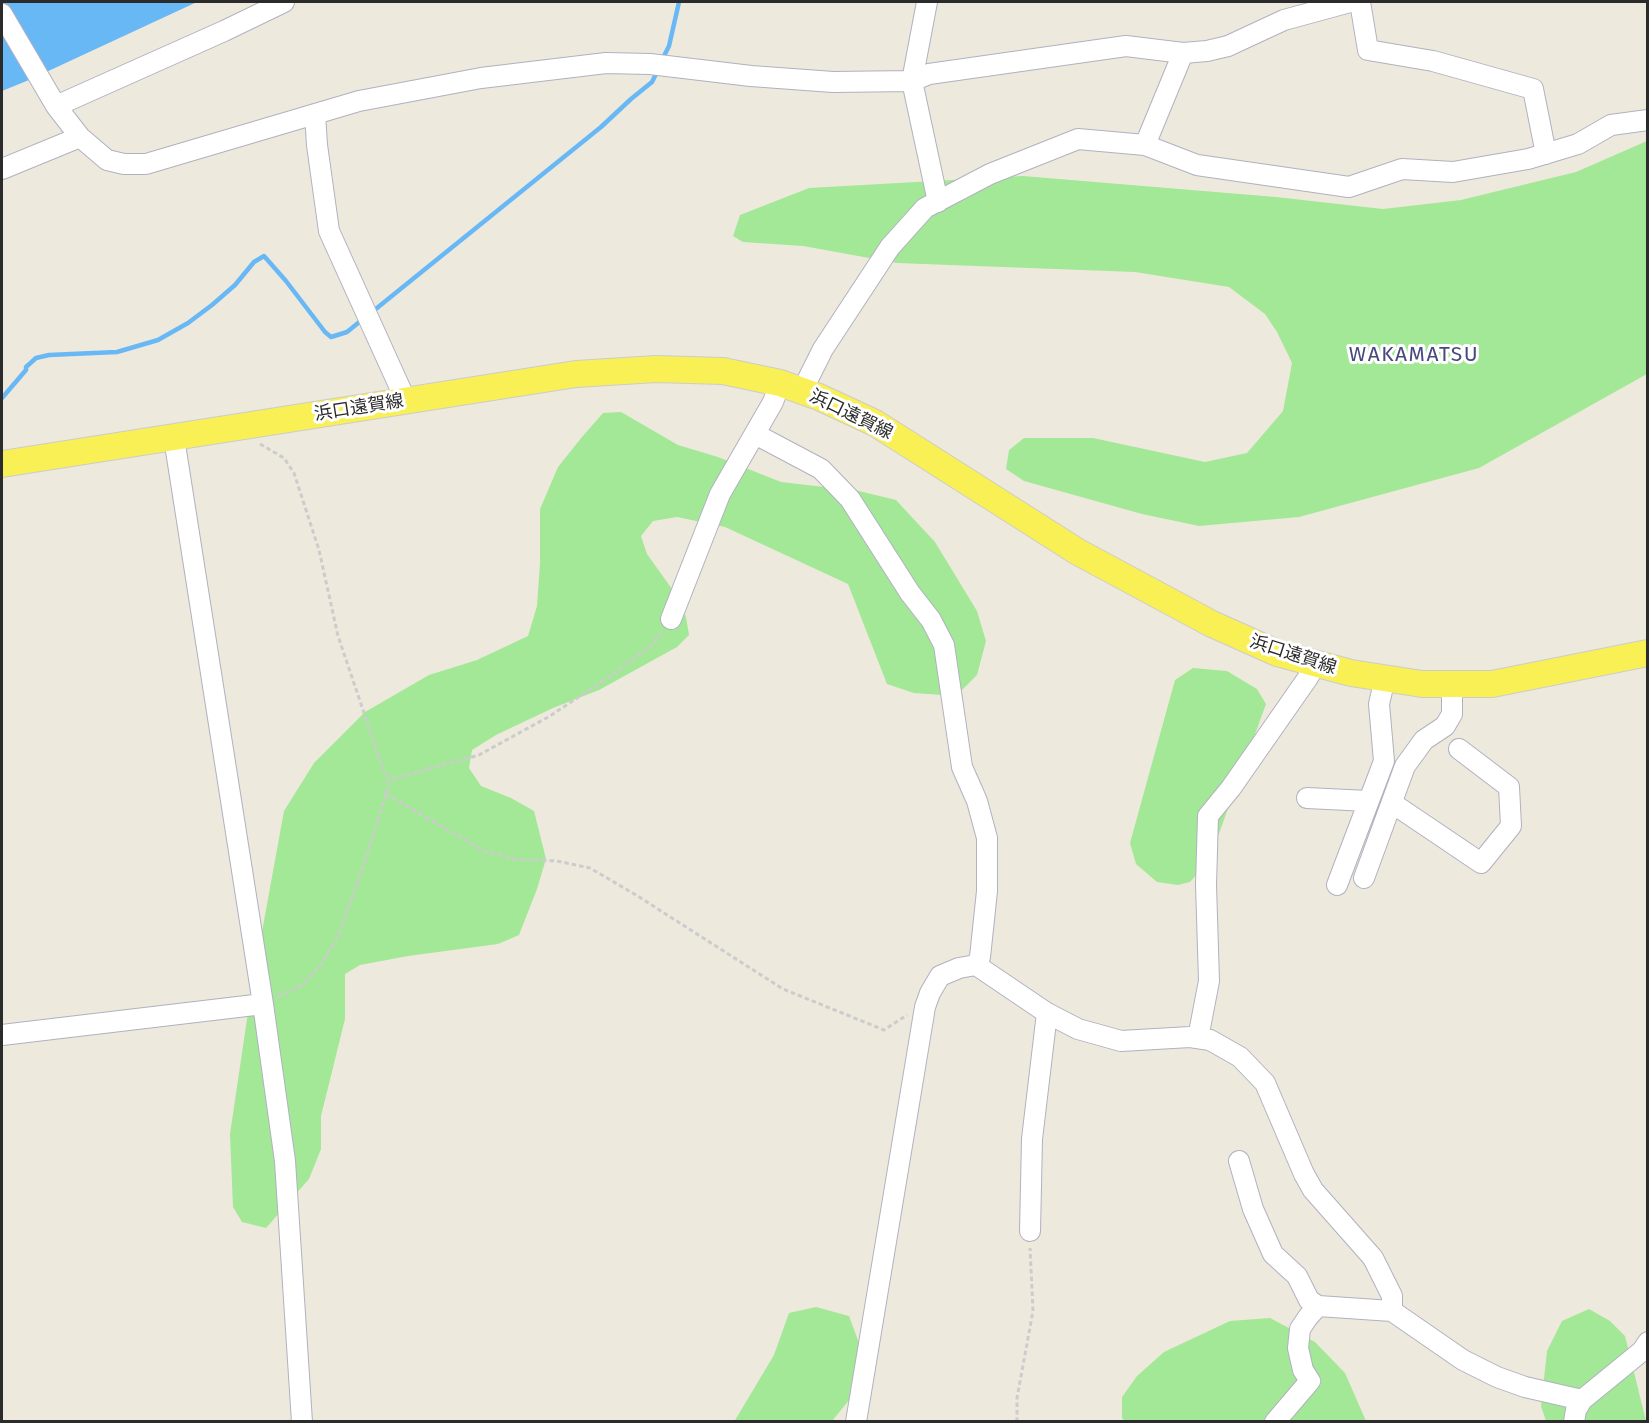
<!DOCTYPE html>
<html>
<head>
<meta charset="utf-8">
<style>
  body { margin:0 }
  #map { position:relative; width:1649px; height:1423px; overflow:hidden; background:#eee9dd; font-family:"Fira Sans",sans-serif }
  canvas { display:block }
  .frame { position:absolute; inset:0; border:3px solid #2b2b2b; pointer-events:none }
</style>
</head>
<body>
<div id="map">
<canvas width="1649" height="1423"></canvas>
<div class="frame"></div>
</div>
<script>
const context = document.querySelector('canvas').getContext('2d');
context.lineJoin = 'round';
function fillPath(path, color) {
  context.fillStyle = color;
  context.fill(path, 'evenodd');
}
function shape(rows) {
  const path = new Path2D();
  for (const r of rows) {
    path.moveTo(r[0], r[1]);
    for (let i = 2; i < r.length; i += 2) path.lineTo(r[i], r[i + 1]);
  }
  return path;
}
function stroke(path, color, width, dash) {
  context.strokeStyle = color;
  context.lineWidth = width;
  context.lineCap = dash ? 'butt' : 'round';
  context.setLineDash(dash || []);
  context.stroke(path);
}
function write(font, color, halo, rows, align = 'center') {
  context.font = font + ' "Fira Sans","Noto Sans JP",sans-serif';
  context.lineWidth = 6;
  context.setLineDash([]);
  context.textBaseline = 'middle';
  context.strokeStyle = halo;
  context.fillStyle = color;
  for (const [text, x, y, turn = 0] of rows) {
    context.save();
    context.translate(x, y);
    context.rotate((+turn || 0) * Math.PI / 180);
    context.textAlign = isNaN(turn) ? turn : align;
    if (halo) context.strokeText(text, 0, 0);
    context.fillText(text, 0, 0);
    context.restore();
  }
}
const green = shape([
  [1647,141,1647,374,1479,468,1299,517,1199,526,1142,514,1024,481,1006,469,1009,450,1024,438,1093,438,1205,462,1247,453,1283,411,1292,363,1277,332,1265,314,1229,287,1135,272,897,263,803,246,743,242,733,236,740,215,809,188,1023,176,1276,197,1383,209,1461,200,1576,172],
  [621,412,678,445,718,457,781,482,859,491,896,500,935,542,977,611,986,641,977,675,956,696,914,693,887,684,848,584,725,527,677,517,653,521,641,536,647,554,677,596,686,617,689,635,677,647,599,690,553,708,496,735,472,750,469,768,481,786,511,798,534,811,546,859,537,889,519,935,498,944,408,956,360,965,345,974,345,1019,321,1116,321,1149,309,1179,266,1228,242,1222,233,1207,230,1134,251,992,284,811,314,763,365,712,429,675,477,660,528,636,537,606,540,563,540,509,558,467,582,437,603,413],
  [1193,668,1227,671,1257,689,1266,704,1209,861,1190,882,1178,885,1157,882,1136,864,1130,843,1175,680],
  [816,1307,849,1316,859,1343,859,1388,832,1421,734,1422,774,1355,789,1313],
  [1589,1309,1610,1321,1625,1336,1646,1421,1546,1421,1541,1406,1547,1351,1562,1321],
  [1270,1318,1315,1342,1345,1373,1366,1421,1125,1421,1122,1418,1122,1397,1137,1376,1164,1352,1230,1321]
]);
const water = shape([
  [2,2,197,2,29,80,2,91]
]);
const stream = shape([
  [662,60,669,46,679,2],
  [372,312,601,127,631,99,652,82,658,70],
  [2,398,26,370,26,367,36,358,49,355,117,352,158,340,188,323,212,305,235,285,254,262,264,256,286,281,325,332,331,337,347,332,363,319]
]);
const path = shape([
  [260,444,284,458,294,473,319,550,338,636,383,769,389,780],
  [386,794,484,851,514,859,557,861,590,868,636,895,783,989,884,1030,907,1015],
  [278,997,302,985,323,962,338,936,363,867,386,794,389,780,479,755,550,716,610,676,651,646,661,633],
  [1017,1422,1017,1398,1033,1311,1030,1248]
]);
const minor = shape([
  [927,2,912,81,938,202],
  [1360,2,1368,50,1433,61,1533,89,1546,154],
  [2,14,56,106,80,137,107,160,124,164,146,164,359,101,481,78,606,63,650,64,751,76,833,82,912,81,929,74,1126,46,1183,53,1207,51,1228,46,1284,20,1350,2],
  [56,106,224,31,284,2],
  [315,114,317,145,329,231,406,401],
  [1145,145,1183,53],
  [2,169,80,137],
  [802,391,823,349,890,247,925,208,990,174,1078,139,1145,145,1197,165,1349,187,1402,169,1453,172,1528,159,1578,144,1611,125,1648,120],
  [755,434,821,469,850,499,910,593,931,620,944,645,962,767,977,801,987,838,987,891,980,957,976,965],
  [174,438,263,1004,285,1161,302,1422],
  [671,619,720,494,773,402,780,383],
  [1307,798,1368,801],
  [1392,803,1481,863,1511,826,1509,787,1459,749],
  [1364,878,1405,766,1424,740,1445,726,1452,714,1452,684],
  [1337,885,1384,761,1379,704,1385,678],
  [2,1035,263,1004],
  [1198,1038,1209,981,1206,885,1208,816,1231,788,1307,679,1316,664],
  [1239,1161,1253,1209,1273,1254,1297,1276,1309,1300,1318,1306],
  [1030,1231,1032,1139,1047,1013],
  [856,1422,925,1007,930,993,940,976,959,968,976,965,1047,1013,1078,1029,1121,1041,1190,1037,1210,1040,1240,1057,1265,1083,1304,1174,1313,1190,1373,1258,1392,1296,1392,1311,1463,1360,1497,1377,1525,1387,1582,1400],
  [1275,1422,1310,1381,1303,1370,1298,1348,1300,1329,1308,1317,1318,1306,1392,1311],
  [1574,1422,1576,1410,1582,1400,1642,1351,1648,1342]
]);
const major = shape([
  [2,464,576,374,656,369,723,371,780,383,819,397,875,423,1078,552,1212,624,1277,653,1351,673,1422,684,1492,684,1648,653]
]);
const streetNames = [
  ["浜口遠賀線",359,408,-9],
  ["浜口遠賀線",851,415,26],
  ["浜口遠賀線",1293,655,18]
];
const quarterNames = [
  ["WAKAMATSU",1414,355]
];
fillPath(green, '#a3e896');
fillPath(water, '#69b8f6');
stroke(stream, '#69b8f6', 4.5);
stroke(minor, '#b1b1c0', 22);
stroke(major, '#ccc', 28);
stroke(path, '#ccc', 3, [4.5, 3]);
stroke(minor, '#fff', 20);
stroke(major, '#f9f056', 26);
write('18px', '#2b2b2b', '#fff', streetNames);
context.letterSpacing = '1.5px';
write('21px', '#48497f', '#fff', quarterNames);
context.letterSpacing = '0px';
</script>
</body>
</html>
